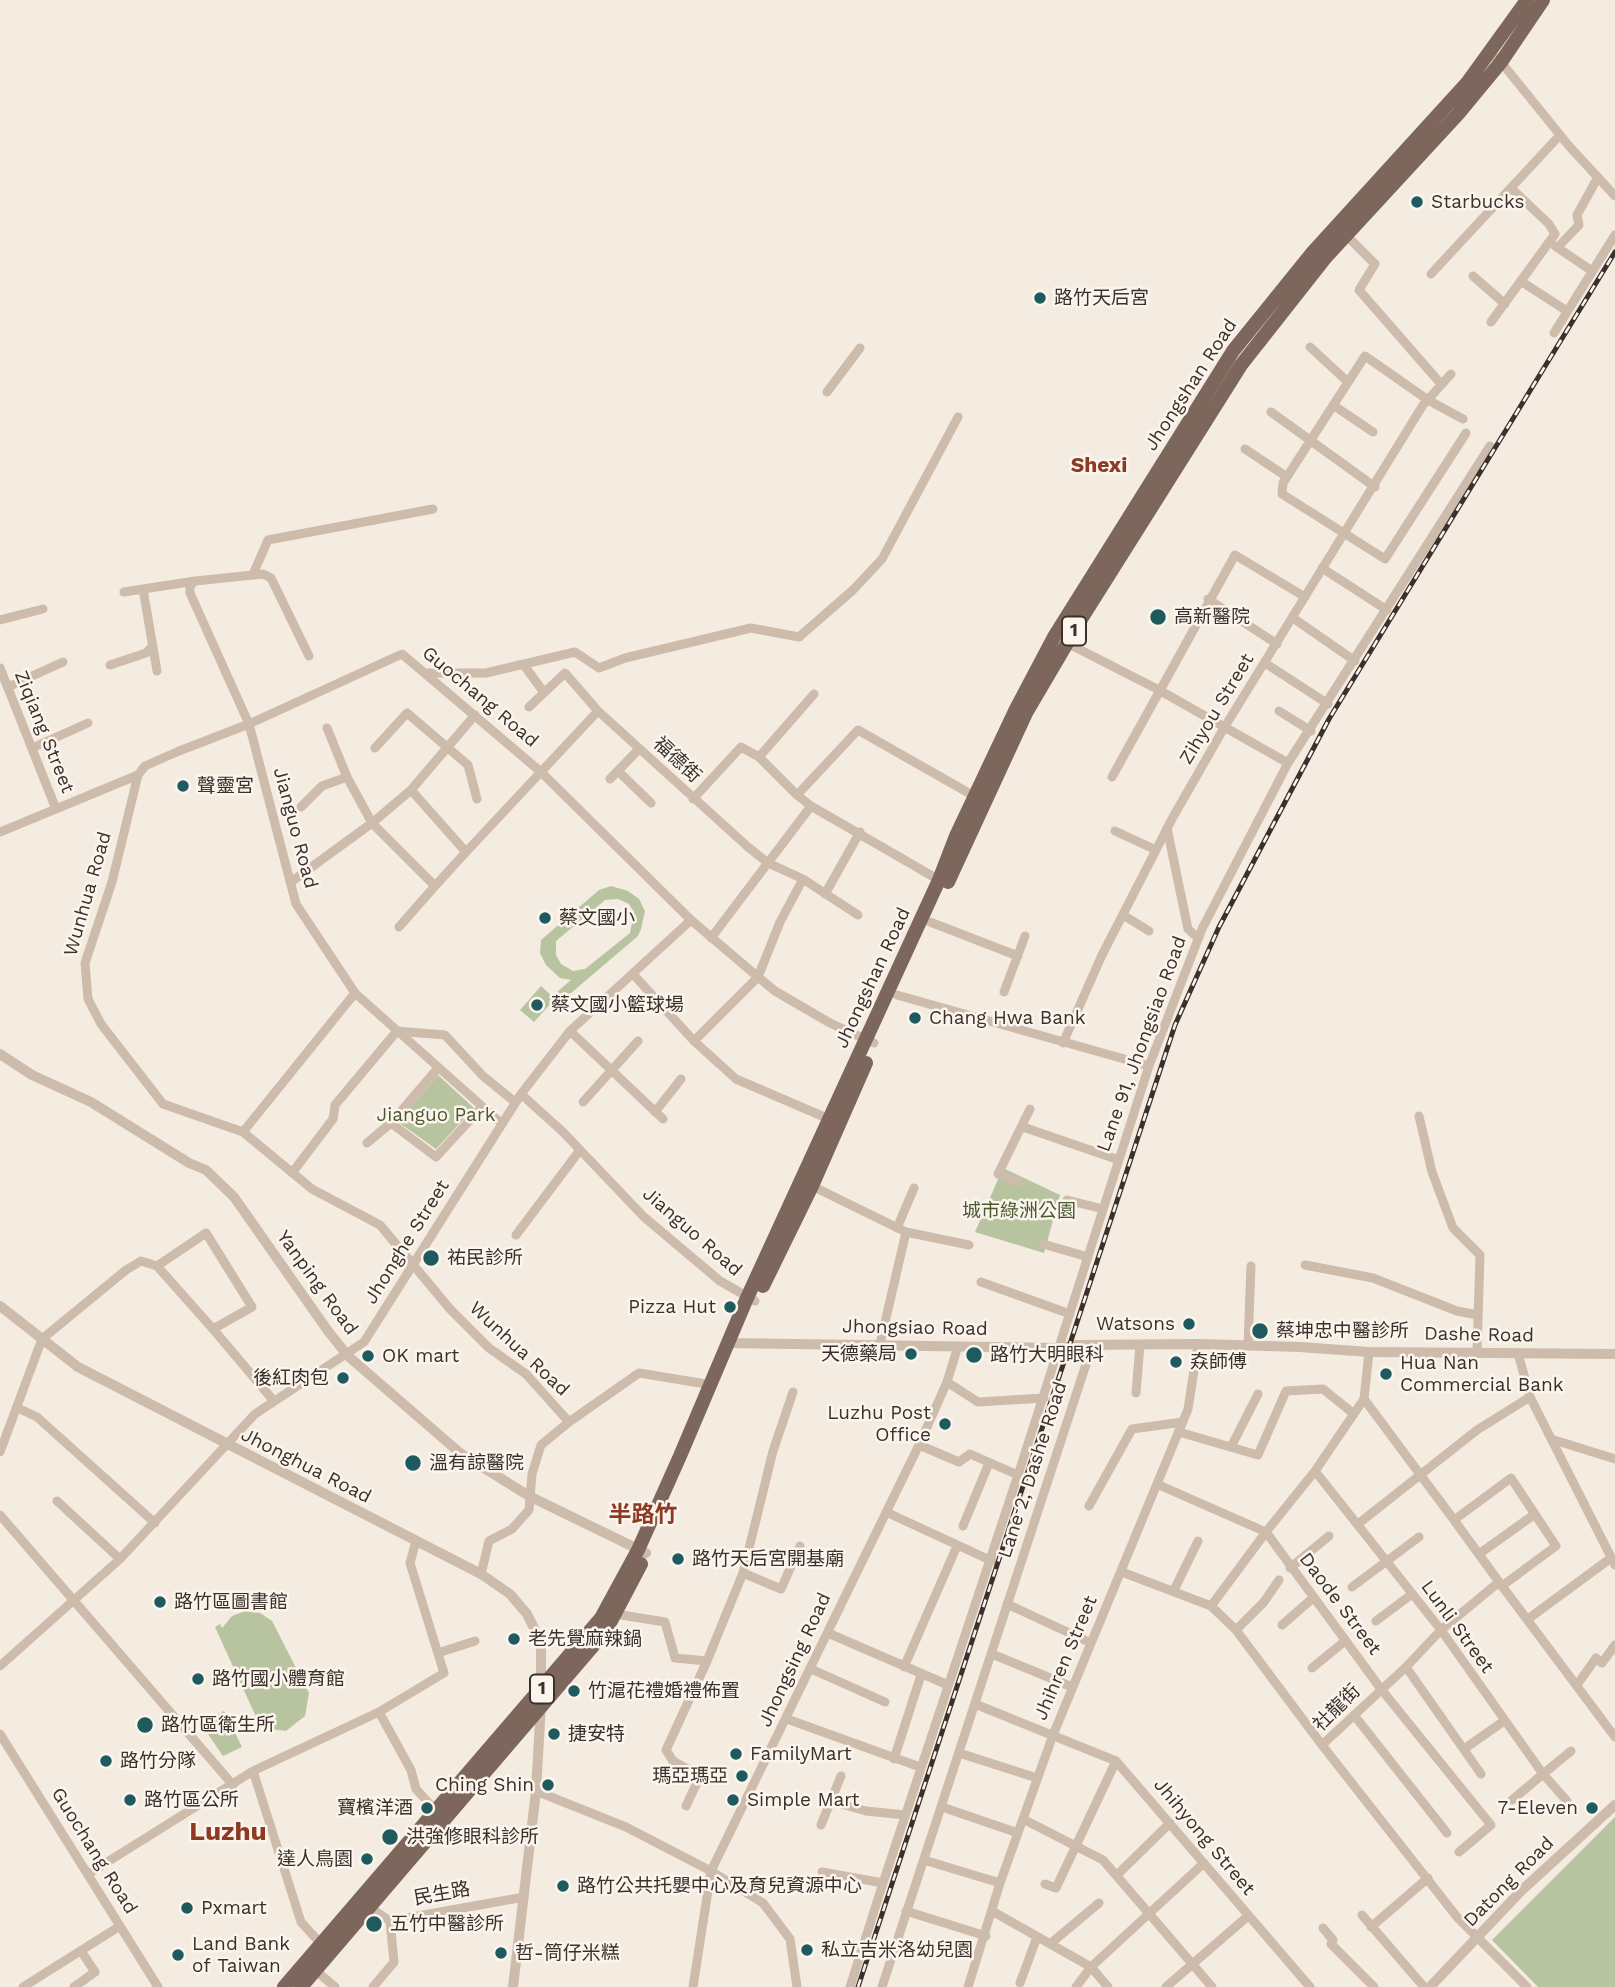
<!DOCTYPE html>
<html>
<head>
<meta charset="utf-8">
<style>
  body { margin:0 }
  canvas { display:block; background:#f4ebe1 }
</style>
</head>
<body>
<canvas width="1615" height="1987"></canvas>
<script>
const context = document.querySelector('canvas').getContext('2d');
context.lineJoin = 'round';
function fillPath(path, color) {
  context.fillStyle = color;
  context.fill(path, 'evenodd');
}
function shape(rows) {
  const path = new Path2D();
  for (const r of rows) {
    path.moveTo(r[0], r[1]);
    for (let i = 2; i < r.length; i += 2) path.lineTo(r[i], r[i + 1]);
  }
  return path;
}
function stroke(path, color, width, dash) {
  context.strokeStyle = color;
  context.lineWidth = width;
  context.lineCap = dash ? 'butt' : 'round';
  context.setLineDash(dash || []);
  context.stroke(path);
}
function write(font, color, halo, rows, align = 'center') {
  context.font = font + ' "Work Sans","Noto Sans TC",sans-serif';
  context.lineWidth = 5;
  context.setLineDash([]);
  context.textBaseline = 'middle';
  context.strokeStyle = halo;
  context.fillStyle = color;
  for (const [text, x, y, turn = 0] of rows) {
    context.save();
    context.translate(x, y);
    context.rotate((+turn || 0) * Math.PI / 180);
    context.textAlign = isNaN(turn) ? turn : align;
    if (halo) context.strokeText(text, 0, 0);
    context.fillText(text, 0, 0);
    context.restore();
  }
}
const green = shape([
  [611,886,628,891,639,899,645,911,641,929,638,936,564,999,557,992,571,980,560,978,546,965,540,953,541,940,599,890],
  [618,899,629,904,634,912,630,933,585,969,573,971,561,964,556,955,556,941,605,900],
  [541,986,555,999,534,1022,520,1010],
  [438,1075,474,1108,436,1149,398,1122],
  [1003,1168,1060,1195,1044,1253,975,1232],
  [245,1611,260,1613,272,1621,309,1693,305,1716,286,1731,271,1729,258,1721,215,1627,220,1624,222,1628,232,1616],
  [224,1711,242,1747,223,1756,201,1724],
  [1615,1817,1615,1987,1538,1987,1492,1940]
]);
const minor = shape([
  [1489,53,1501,62,1569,146,1615,196],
  [1346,235,1375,264,1359,290,1441,384],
  [1555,246,1592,271],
  [1558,247,1579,225,1577,215,1598,177],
  [1431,274,1560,135],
  [1473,276,1505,304],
  [1522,282,1567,311],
  [1491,322,1555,234,1549,224,1511,188],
  [1554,333,1615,235],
  [1310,347,1348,382],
  [827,392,860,348],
  [1333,405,1373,432],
  [1271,412,1375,487],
  [1463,419,1428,400,1365,356,1283,483,1282,494,1385,559,1466,433],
  [1245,449,1287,477],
  [1322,568,1387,610],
  [254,572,268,540,433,509],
  [143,589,157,671],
  [124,592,195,581],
  [1208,599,1277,644],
  [1293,618,1355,661],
  [0,620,43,609],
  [1065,642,1159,690,1288,763],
  [309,656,271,578,263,574,195,581,190,586,190,593,249,724,296,904,355,993,502,1124],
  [1265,663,1328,704],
  [523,664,543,691],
  [110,665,146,653,151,648],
  [0,668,56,809],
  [426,673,486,673,575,652,599,668,625,658,751,628,799,637,853,590,882,559,958,417],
  [8,687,63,662],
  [529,707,565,673,598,711],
  [1279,711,1311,731],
  [327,728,347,777,372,823,435,886,399,927],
  [32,748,88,723],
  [375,748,407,713,468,765,477,799],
  [759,757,814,694],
  [618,771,651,803],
  [138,775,112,882,85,963,88,999,101,1024,163,1104,243,1132,312,1189,380,1225,450,1309,489,1348,526,1374,569,1422],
  [1112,777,1235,555,1305,597],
  [610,779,639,749],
  [411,790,466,852,435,886],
  [797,795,811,806,939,880],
  [693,799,741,747,759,757,797,795,858,730,974,796],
  [301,807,322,786,347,777],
  [1167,828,1188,929,1198,938],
  [1115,831,1156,850],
  [0,832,138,775,145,766,179,751,249,724,402,654,541,772,691,920,758,977,775,991,830,1023,874,1043],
  [466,852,598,711,748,847,768,863,803,879,858,915],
  [291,882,372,823,411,790,475,715],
  [825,894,860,832],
  [1123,915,1149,931],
  [930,922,1018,956],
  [711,938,811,806],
  [633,974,694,1041,736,1079,829,1119],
  [1004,992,1025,936],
  [897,995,1149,1066],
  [570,1031,663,1119],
  [694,1041,758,977,780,922,803,879],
  [1063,1043,1102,955,1173,817,1224,728,1423,405,1451,374],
  [521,1094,563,1132,644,1217,720,1281,755,1301],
  [583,1102,638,1041],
  [655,1112,681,1079],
  [1419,1116,1432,1172,1453,1228,1480,1255,1477,1352],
  [391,1123,436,1157,481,1108],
  [1023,1127,1119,1160],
  [243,1132,355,993],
  [367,1143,391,1123,438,1068],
  [292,1173,333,1119,335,1105,397,1031,445,1035,483,1076,515,1102],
  [1018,1182,998,1174,1030,1109],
  [812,1186,906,1232,969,1245],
  [1067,1200,1103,1209],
  [897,1228,914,1188],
  [516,1235,580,1150],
  [1043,1244,1088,1257],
  [1305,1265,1373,1278,1457,1311,1478,1315],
  [981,1282,1070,1314],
  [213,1329,273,1400],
  [880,1344,906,1232],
  [1248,1345,1251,1266],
  [1369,1352,1364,1399,1454,1520],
  [1518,1353,1530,1397,1615,1565],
  [947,1382,978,1402,1044,1398],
  [1136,1393,1140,1345],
  [1364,1399,1315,1471,1266,1532,1381,1689,1491,1825,1459,1852],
  [18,1408,37,1417,155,1523],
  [1179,1432,1258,1455,1286,1391,1323,1389,1354,1414],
  [1551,1439,1615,1459],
  [919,1445,959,1462,970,1454,1018,1475,1149,1066,1202,929,1288,763,1490,446],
  [1231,1447,1258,1394],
  [0,1452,42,1339,126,1270,141,1261,157,1266,213,1329,252,1307,206,1233,157,1266],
  [1315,1471,1441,1630,1543,1774,1512,1800],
  [1159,1485,1266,1532,1211,1606],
  [57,1501,120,1559],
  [1089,1506,1132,1429,1183,1422],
  [886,1512,992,1561],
  [0,1515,233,1785],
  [1358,1524,1477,1430,1530,1397],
  [963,1526,989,1463],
  [1479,1554,1535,1514],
  [1290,1568,1329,1536],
  [1122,1572,1211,1606,1236,1630,1322,1745],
  [743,1573,781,1589,800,1546],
  [481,1574,489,1541,512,1529,529,1510,532,1474,541,1445,569,1422,639,1373,712,1385],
  [1499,1582,1441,1630,1406,1667,1322,1745,1457,1917,1527,1987],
  [1502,1586,1556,1546,1511,1478,1454,1520,1499,1582,1615,1737],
  [1352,1587,1419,1537],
  [1174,1590,1198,1541],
  [1007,1604,1091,1643],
  [615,1614,665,1622,675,1658,707,1661],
  [1528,1619,1611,1558],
  [1376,1621,1412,1594],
  [1282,1625,1313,1598],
  [1236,1630,1264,1602,1279,1580],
  [828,1633,948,1685],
  [438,1653,475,1641],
  [992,1654,1072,1687],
  [0,1666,120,1559,255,1414,364,1342,521,1094,570,1031,691,920],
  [904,1667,957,1546],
  [1406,1667,1481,1774],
  [1312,1668,1345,1641],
  [811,1669,885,1702],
  [1577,1685,1596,1658,1602,1663,1615,1645],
  [975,1704,1116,1761,1310,1987],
  [379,1712,444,1673,410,1563,416,1541],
  [1354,1715,1447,1833],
  [787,1719,920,1767],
  [0,1734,158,1987],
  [1464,1749,1504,1721],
  [959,1753,1037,1778],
  [894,1759,921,1675],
  [253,1771,301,1922,321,1944],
  [536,1791,626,1827,711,1871,763,1903,790,1939,797,1987],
  [831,1801,866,1811,905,1815],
  [1567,1801,1543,1774,1571,1751],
  [686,1806,700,1776,673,1761,666,1750,707,1661,743,1573,773,1451,793,1392],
  [942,1807,1018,1833],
  [1023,1819,1103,1860,1212,1987],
  [821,1825,841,1776],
  [924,1860,1000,1883],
  [822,1872,883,1883,850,1987],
  [88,1874,253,1771,379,1712,411,1770,416,1789,437,1812],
  [1118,1874,1170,1823],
  [883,1883,1018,1475],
  [1045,1884,1056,1888,1116,1761],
  [369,1907,390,1921,524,1897],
  [906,1911,986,1936],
  [992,1911,1091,1967,1108,1987],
  [1362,1915,1424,1987],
  [1371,1927,1428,1878],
  [1323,1928,1333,1940,1331,1944,1374,1987],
  [1050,1944,1099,1903],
  [315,1970,335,1987],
  [1020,1983,1037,1937],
  [23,1987,120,1926],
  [74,1987,95,1972,81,1951],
  [373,1987,394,1962,390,1921],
  [693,1987,711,1871,919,1445,947,1382,958,1346],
  [882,1987,1092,1346],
  [968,1987,1000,1883,1053,1735,1188,1409,1198,1344],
  [1076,1987,1091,1967,1204,1863],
  [1166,1987,1248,1916]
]);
const tertiary = shape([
  [0,1054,32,1075,91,1102,189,1163,206,1170,234,1197,328,1331,348,1356,460,1453,529,1496,646,1553],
  [0,1306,78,1367,481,1574,510,1594,527,1614,541,1642,541,1688],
  [727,1343,1059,1348,1077,1345,1198,1344,1300,1347,1369,1352,1615,1354],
  [513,1987,536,1791,541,1704],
  [1430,1987,1521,1891,1615,1805]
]);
const primary = shape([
  [948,882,1026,713,1083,616,1241,365,1326,257,1458,114,1501,62,1543,0],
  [763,1286,812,1186,866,1063],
  [284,1987,601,1618,638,1550,680,1456,747,1298,939,880,956,836,1016,709,1054,637,1233,351,1313,252,1467,83,1527,0],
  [301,1987,593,1646,611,1621,641,1564]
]);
const rail = shape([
  [858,1987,1175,1025,1219,927,1329,719,1615,252]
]);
const markers = [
  [1417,202,7,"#1f5a5e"],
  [1040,298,7,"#1f5a5e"],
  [1158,617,9,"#1f5a5e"],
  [183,786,7,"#1f5a5e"],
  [545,918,7,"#1f5a5e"],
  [537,1005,7,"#1f5a5e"],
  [915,1018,7,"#1f5a5e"],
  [431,1258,9,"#1f5a5e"],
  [730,1307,7,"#1f5a5e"],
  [1189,1324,7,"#1f5a5e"],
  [1260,1331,9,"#1f5a5e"],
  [911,1354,7,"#1f5a5e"],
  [974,1355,9,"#1f5a5e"],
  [368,1356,7,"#1f5a5e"],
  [1176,1362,7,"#1f5a5e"],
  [1386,1374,7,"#1f5a5e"],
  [343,1378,7,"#1f5a5e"],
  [945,1424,7,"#1f5a5e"],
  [413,1463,9,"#1f5a5e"],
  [678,1559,7,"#1f5a5e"],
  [160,1602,7,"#1f5a5e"],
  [514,1639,7,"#1f5a5e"],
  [198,1679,7,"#1f5a5e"],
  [574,1691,7,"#1f5a5e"],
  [145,1725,9,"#1f5a5e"],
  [554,1734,7,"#1f5a5e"],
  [736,1754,7,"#1f5a5e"],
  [106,1761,7,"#1f5a5e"],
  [742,1776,7,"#1f5a5e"],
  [548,1785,7,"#1f5a5e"],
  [130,1800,7,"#1f5a5e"],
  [733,1800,7,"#1f5a5e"],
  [427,1808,7,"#1f5a5e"],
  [1592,1808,7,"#1f5a5e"],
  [390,1837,9,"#1f5a5e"],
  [367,1859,7,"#1f5a5e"],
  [563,1886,7,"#1f5a5e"],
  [187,1908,7,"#1f5a5e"],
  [374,1924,9,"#1f5a5e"],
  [807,1950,7,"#1f5a5e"],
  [501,1953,7,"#1f5a5e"],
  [178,1955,7,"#1f5a5e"]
];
const shields = [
  [1074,631,24],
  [542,1689,24]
];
const shieldNames = [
  ["1",1074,631],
  ["1",542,1689]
];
const poiNames = [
  ["Starbucks",1431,202],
  ["路竹天后宮",1054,298],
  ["高新醫院",1174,617],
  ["聲靈宮",197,786],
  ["蔡文國小",559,918],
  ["蔡文國小籃球場",551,1005],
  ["Chang Hwa Bank",929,1018],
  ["祐民診所",447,1258],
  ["Pizza Hut",716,1307,"right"],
  ["Watsons",1175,1324,"right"],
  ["蔡坤忠中醫診所",1276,1331],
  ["天德藥局",897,1354,"right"],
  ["路竹大明眼科",990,1355],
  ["OK mart",382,1356],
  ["𡘙師傅",1190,1362],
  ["Hua Nan",1400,1363],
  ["Commercial Bank",1400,1385],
  ["後紅肉包",329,1378,"right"],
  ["Luzhu Post",931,1413,"right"],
  ["Office",931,1435,"right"],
  ["溫有諒醫院",429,1463],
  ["路竹天后宮開基廟",692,1559],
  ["路竹區圖書館",174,1602],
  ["老先覺麻辣鍋",528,1639],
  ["路竹國小體育館",212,1679],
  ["竹滬花禮婚禮佈置",588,1691],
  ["路竹區衛生所",161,1725],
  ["捷安特",568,1734],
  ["FamilyMart",750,1754],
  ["路竹分隊",120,1761],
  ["瑪亞瑪亞",728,1776,"right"],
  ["Ching Shin",534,1785,"right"],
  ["路竹區公所",144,1800],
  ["Simple Mart",747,1800],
  ["寶檳洋酒",413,1808,"right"],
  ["7-Eleven",1578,1808,"right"],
  ["洪強修眼科診所",406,1837],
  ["達人鳥園",353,1859,"right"],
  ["路竹公共托嬰中心及育兒資源中心",577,1886],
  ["Pxmart",201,1908],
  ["五竹中醫診所",390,1924],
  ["Land Bank",192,1944],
  ["of Taiwan",192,1966],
  ["私立吉米洛幼兒園",821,1950],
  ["哲-筒仔米糕",515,1953]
];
const streetNames = [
  ["Jhongshan Road",1191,385,-57],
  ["Guochang Road",480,697,40],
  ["Zihyou Street",1217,709,-59],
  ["Ziqiang Street",44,732,68],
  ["福德街",677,760,43],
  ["Jianguo Road",295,828,75],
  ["Wunhua Road",88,894,-74],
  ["Jhongshan Road",873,978,-65],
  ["Lane 91, Jhongsiao Road",1142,1044,-70],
  ["Jianguo Road",692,1232,41],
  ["Jhonghe Street",407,1242,-58],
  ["Yanping Road",317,1283,54],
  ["Jhongsiao Road",915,1328,1],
  ["Dashe Road",1479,1335,1],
  ["Wunhua Road",519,1349,43],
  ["Jhonghua Road",306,1466,27],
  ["Lane 2, Dashe Road",1033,1470,-72],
  ["Daode Street",1340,1604,53],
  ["Lunli Street",1457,1627,54],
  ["Jhihren Street",1066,1658,-67],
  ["Jhongsing Road",795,1660,-65],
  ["社龍街",1337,1708,-45],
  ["Jhihyong Street",1204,1837,50],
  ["Guochang Road",94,1851,58],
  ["Datong Road",1509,1882,-45],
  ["民生路",442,1894,-10]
];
const parkNames = [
  ["Jianguo Park",436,1115],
  ["城市綠洲公園",1019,1211]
];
const neighbourhoodNames = [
  ["Shexi",1099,466]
];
const quarterNames = [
  ["半路竹",643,1515]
];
const districtNames = [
  ["Luzhu",228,1832]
];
fillPath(green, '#b8c4a0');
stroke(minor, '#cdbbac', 9);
stroke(tertiary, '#cdbbac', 10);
stroke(primary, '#7d675c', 14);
stroke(rail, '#3b302b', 5);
stroke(rail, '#fbf5ee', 2.5, [8]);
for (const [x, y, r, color] of markers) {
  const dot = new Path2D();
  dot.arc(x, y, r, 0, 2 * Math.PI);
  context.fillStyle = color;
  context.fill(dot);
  stroke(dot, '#fbf5ee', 2.5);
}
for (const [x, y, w] of shields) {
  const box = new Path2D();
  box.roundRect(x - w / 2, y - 14.5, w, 29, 5);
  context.fillStyle = '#fbf5ee';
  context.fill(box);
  stroke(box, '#3b302b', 2);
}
write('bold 18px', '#3b302b', null, shieldNames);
write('19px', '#3b302b', '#fbf5ee', poiNames, 'left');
write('19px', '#3b302b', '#fbf5ee', streetNames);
write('19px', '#4a5a2e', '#fbf5ee', parkNames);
write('bold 21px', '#8c3b22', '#fbf5ee', neighbourhoodNames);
write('bold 23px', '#8c3b22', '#fbf5ee', quarterNames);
write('bold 26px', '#8c3b22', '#fbf5ee', districtNames);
</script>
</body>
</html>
